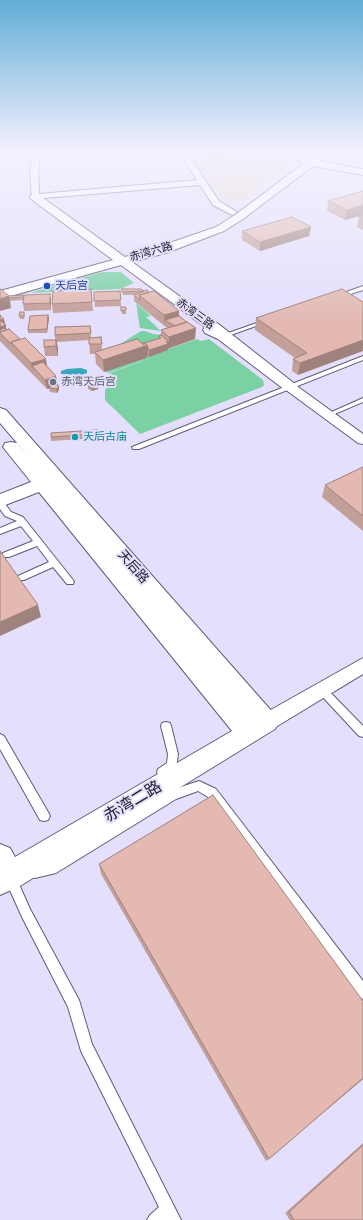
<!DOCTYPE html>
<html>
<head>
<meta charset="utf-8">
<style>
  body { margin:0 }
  canvas { display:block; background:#e4dffc }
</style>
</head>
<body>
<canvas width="363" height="1220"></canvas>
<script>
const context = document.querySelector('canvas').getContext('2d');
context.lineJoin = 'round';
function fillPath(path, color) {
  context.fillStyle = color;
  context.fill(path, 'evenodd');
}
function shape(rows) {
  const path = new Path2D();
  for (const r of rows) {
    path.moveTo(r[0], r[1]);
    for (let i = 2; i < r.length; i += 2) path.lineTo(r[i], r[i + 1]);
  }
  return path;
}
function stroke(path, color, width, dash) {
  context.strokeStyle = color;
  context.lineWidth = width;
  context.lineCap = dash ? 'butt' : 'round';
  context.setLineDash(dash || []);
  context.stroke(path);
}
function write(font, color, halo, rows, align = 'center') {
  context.font = font + ' "Fira Sans Condensed","Noto Sans SC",sans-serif';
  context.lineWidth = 4;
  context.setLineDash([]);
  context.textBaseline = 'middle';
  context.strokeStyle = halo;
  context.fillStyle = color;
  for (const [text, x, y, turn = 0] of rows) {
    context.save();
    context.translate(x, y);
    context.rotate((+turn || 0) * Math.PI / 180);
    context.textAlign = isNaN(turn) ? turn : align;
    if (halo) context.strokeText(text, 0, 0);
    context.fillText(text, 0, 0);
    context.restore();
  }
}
const commercial = shape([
  [190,151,295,151,301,157,239,201,235,202,222,199]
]);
const green = shape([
  [102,272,121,272,134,283,120,289,30,293],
  [136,303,151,316,146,317,161,331,140,328],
  [141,331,145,331,153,334,166,335,159,343,121,346,122,343],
  [197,339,201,341,209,339,263,380,264,385,262,387,140,434,105,400,105,391,110,373,165,353,108,373,106,371]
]);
const water = shape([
  [81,368,87,370,87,373,81,375,61,374,61,371,67,369]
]);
const service = shape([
  [301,151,308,151,315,154,313,155,301,151],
  [363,286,363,290,338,298,335,296,363,286],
  [265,320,270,321,225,337,220,336,265,320],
  [363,356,363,360,139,449,133,449,132,447,363,356],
  [363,398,363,402,330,416,328,417,325,415,363,398],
  [0,500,3,501,11,512,23,517,73,580,74,582,73,584,67,584,53,567,24,580,18,580,17,578,18,576,49,562,37,546,9,557,3,557,2,555,3,553,33,541,21,526,0,534,0,528,17,521,5,516,0,509,0,500],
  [322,686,325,687,363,726,363,737,359,736,319,693,317,690,319,687,322,686],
  [166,722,170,723,171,726,178,754,176,769,162,777,158,775,157,772,158,769,167,763,168,754,161,726,162,723,166,722],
  [0,734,4,736,48,812,50,816,48,820,44,821,40,820,0,749,0,734],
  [199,781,216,789,363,981,363,999,358,997,208,797,198,791,176,799,56,873,35,878,31,876,29,872,31,868,50,864,169,791,199,781],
  [10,871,14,873,30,909,79,1000,92,1044,181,1220,147,1220,150,1215,159,1207,81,1051,68,1007,22,917,4,877,6,873,10,871]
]);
const minor = shape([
  [33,151,41,151,38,169,39,194,197,180,178,151,186,151,219,201,237,212,233,215,230,214,213,205,200,185,32,199,30,169,33,151],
  [290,383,294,384,363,434,363,444,358,443,286,390,284,387,286,384,290,383],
  [363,658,363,674,274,728,267,730,260,728,257,722,260,716,363,658]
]);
const tertiary = shape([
  [320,151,331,151,319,161,363,169,363,175,313,166,243,219,224,231,166,253,132,262,221,326,295,384,298,387,295,390,285,390,218,339,205,333,203,330,205,327,121,265,0,299,0,291,113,260,31,199,30,197,31,195,39,195,125,257,158,247,216,227,235,215,303,164,300,161,302,159,309,159,320,151],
  [0,408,6,410,275,715,279,722,275,729,20,886,0,895,0,844,10,848,15,857,232,731,39,492,0,507,0,494,31,482,3,447,5,443,11,442,17,443,36,465,0,423,0,408]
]);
const wall = shape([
  [206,151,261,151,261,153,210,157],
  [363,191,363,215,345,220,327,211,328,201],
  [363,215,363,230,357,227,359,216],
  [311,227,309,236,260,251,242,240,242,231],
  [91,289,93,311,53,313,52,304],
  [122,289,144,291,179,316,195,339,168,349,168,350,149,357,148,356,146,357,146,358,104,372,96,364,95,354,90,354,89,340,57,342,58,349,58,356,45,356,44,347,55,340,55,335,90,326,91,338,101,337,102,350,144,343,159,338,159,336,161,335,161,330,167,328,134,301,134,295,123,295],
  [342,289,298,375,292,371,293,359,295,358,255,330,256,318],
  [120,291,121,306,95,307,94,292],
  [8,296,51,300,51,310,24,311,23,304,23,300,10,301,11,308],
  [121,307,126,307,126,314,122,314],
  [0,315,5,324,6,330,47,367,59,387,59,390,57,393,50,392,49,388,47,389,0,341],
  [25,315,24,319,20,319,19,316],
  [48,315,49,318,47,333,28,333,28,330],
  [88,386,98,389,92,391,88,389],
  [97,430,98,438,51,441,51,437],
  [363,467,363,531,322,497,325,485],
  [99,864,363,1079,266,1161,101,874],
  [363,1143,363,1220,290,1220,285,1213]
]);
const shadedWall = shape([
  [210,151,261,151,261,153,210,157],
  [363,205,363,215,345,220,347,210],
  [311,227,309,236,260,251,260,242],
  [50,294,51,300,51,310,50,303],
  [9,296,11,308,0,311,0,299],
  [179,311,179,323,165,320,165,327,164,315],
  [48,315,49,318,47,333,47,329],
  [4,319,7,332,0,333,0,320],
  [196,328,195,339,169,348,169,337],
  [56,340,58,349,58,356,56,346],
  [363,340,363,351,298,375,300,363],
  [169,342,169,348,168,349,168,350,149,357,149,350],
  [145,346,148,346,148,356,146,357,146,358,104,372,103,360],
  [46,359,48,371,32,366,33,375,31,363],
  [56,376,58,386,47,389,45,380],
  [98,385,98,389,92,391,91,387],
  [59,387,59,390,57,393,56,389],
  [38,605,41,617,0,636,0,622],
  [363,1078,363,1079,266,1161,269,1159]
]);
const building = shape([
  [363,191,363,205,347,210,328,201,363,191],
  [363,215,363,218,359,216,363,215],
  [292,217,311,227,260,242,242,231,292,217],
  [1,289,9,296,0,299,0,290,1,289],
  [91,289,92,302,52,304,53,291,91,289],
  [122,289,141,289,144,291,122,292,122,289],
  [342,289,363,302,363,340,300,363,293,359,307,353,256,318,342,289],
  [147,290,149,292,139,295,140,300,134,295,147,290],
  [120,291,121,300,94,301,94,292,120,291],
  [154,291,179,311,164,315,139,295,154,291],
  [50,294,50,303,23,304,24,295,50,294],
  [23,295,23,297,9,298,8,296,23,295],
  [121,307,126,307,126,310,121,311,121,307],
  [20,312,24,312,24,316,19,316,20,312],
  [0,315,4,319,0,320,0,315],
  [48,315,47,329,28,330,30,316,48,315],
  [179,316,187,322,175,326,165,320,179,316],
  [0,320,6,325,0,327,0,320],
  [187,322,196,328,169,337,161,330,187,322],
  [90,326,91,333,55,335,55,327,90,326],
  [4,328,6,330,0,332,0,330,4,328],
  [9,329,20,339,11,342,11,344,0,333,0,332,9,329],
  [161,335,169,342,166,342,168,344,149,350,148,349,148,346,144,343,161,338,159,336,161,335],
  [101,337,102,344,89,344,89,338,101,337],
  [25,338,46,359,31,363,11,342,25,338],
  [137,339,145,346,103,360,95,352,137,339],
  [44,340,56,340,56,346,44,347,44,340],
  [142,343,144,343,148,346,145,347,145,346,142,343],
  [43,362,56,376,45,380,32,366,43,362],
  [95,382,98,385,91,387,88,386,88,384,95,382],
  [52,384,57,384,59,387,56,389,49,388,52,384],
  [97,430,97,434,51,437,51,433,97,430],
  [363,467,363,516,325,485,363,467],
  [0,551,38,605,0,622,0,551],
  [213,795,363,1001,363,1078,269,1159,99,864,213,795],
  [363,1145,363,1220,294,1220,289,1212,363,1145]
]);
const markers = [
  [47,286,4,"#1a4fb4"],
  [53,382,4,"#6b7280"],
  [75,437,4,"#0f9aa8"]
];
const farStreetnames = [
  ["赤湾六路",151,252,-16],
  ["赤湾三路",195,314,36]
];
const farTransitnames = [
  ["天后宫",55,286]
];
const farWorshipnames = [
  ["赤湾天后宫",61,382]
];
const farCulturenames = [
  ["天后古庙",83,437]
];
const streetNames = [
  ["天后路",133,567,49]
];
const nearStreetnames = [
  ["赤湾二路",133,802,-31]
];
fillPath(commercial, '#e7d7c5');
fillPath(green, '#7ad1a4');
fillPath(water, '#38a6bb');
stroke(service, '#615b7a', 2);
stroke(minor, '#615b7a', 2);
stroke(tertiary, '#615b7a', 2);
fillPath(service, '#fff');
fillPath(minor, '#fff');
fillPath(tertiary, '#fff');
fillPath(wall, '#c39f99');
fillPath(shadedWall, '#9f827d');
fillPath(building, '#e3b9b2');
stroke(building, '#9f827d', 1);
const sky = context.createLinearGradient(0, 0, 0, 322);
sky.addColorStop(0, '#61aed6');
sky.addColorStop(0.47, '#f3f1fe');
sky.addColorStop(1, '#f3f1fe00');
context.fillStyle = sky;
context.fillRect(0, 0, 363, 322);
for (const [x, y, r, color] of markers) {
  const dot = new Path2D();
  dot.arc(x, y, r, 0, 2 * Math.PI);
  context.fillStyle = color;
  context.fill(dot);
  stroke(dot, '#e4dffc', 1.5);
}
write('11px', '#23202d', '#e4dffc', farStreetnames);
write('11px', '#164399', '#e4dffc', farTransitnames, 'left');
write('11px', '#5b616d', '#e4dffc', farWorshipnames, 'left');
write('11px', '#0d838f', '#e4dffc', farCulturenames, 'left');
write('13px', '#23202d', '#e4dffc', streetNames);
write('16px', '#23202d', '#e4dffc', nearStreetnames);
</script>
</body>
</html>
